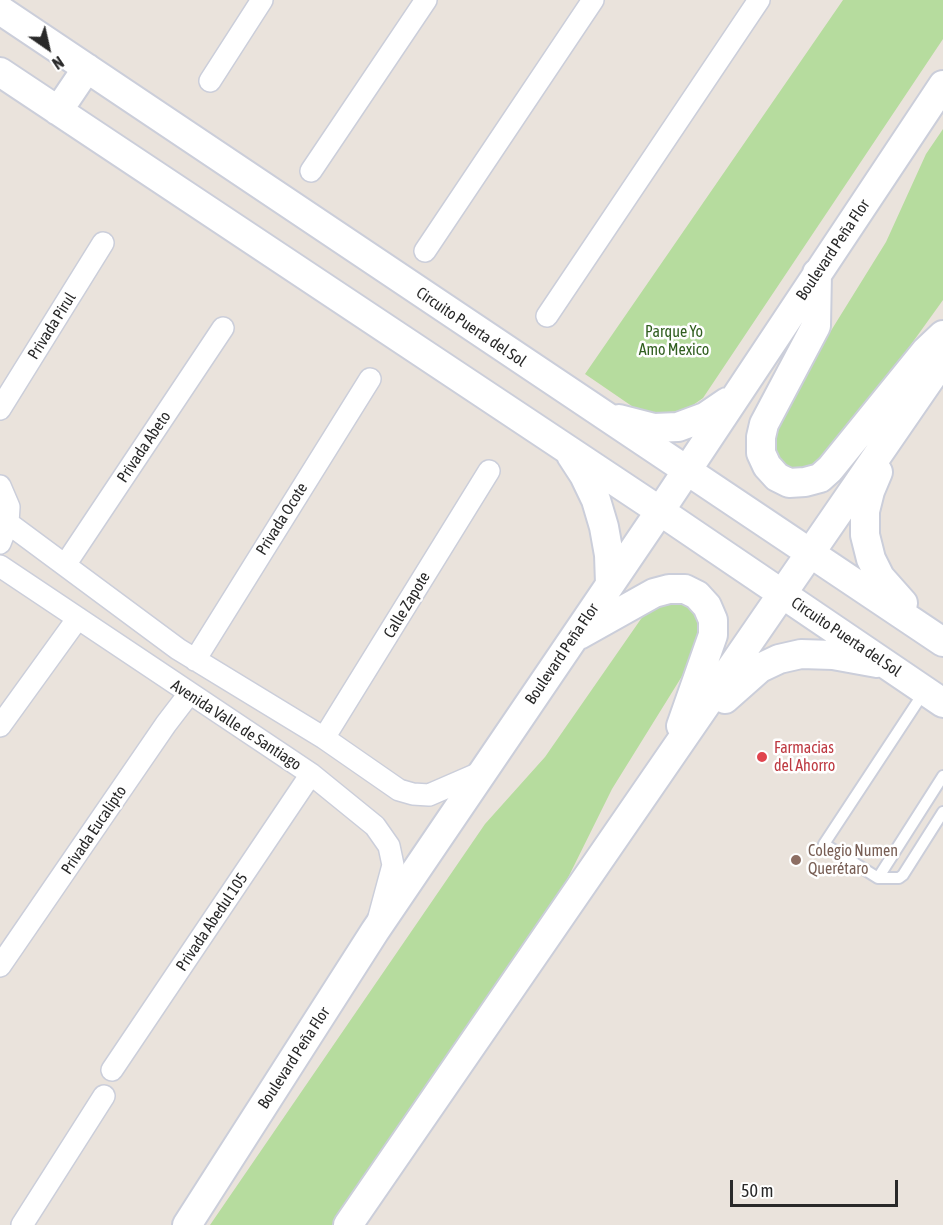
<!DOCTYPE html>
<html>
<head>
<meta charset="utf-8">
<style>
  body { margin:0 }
  #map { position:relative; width:943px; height:1225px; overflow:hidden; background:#eae3dc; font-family:"Asap Condensed",sans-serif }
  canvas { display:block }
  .north { position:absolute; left:18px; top:18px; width:60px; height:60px; -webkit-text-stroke:4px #fff; paint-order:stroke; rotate:146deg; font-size:16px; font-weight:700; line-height:24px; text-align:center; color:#292929 }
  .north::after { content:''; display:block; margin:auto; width:21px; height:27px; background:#292929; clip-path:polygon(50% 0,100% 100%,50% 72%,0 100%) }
  .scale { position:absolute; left:730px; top:1180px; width:168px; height:27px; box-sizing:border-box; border:3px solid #292929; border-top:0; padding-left:8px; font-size:18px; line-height:21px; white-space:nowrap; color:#292929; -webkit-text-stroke:4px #fff; paint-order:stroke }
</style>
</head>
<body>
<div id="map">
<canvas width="943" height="1225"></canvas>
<div class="north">N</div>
<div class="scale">50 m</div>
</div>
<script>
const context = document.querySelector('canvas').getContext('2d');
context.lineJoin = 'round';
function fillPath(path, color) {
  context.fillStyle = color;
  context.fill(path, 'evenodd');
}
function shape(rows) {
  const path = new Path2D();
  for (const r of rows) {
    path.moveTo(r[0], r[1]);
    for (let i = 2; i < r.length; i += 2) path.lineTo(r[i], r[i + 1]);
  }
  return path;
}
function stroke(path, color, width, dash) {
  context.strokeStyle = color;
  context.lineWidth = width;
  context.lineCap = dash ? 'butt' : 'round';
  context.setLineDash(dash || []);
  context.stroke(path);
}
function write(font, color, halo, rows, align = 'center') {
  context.font = font + ' "Asap Condensed",sans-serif';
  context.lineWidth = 5;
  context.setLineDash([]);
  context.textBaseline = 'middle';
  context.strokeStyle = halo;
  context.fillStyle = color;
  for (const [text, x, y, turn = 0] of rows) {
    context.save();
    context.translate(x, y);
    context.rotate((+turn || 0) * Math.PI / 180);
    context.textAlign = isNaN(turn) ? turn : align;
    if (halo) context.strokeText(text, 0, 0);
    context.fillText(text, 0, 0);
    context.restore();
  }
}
const green = shape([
  [843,0,943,0,943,39,703,398,686,410,664,413,639,411,585,374],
  [943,129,943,300,828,460,818,467,797,471,786,467,777,461,770,429,886,242,926,154],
  [659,601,683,603,698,614,702,644,612,789,555,904,337,1225,210,1225,485,824,545,757,643,616]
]);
const lane = shape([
  [924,692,824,844,878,878,943,776],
  [878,878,899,878,903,875,943,812]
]);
const street = shape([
  [210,81,262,0],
  [311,171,426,0],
  [425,251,593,0],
  [547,316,759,0],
  [0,409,103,243],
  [0,486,9,507,8,523,0,543],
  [8,523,178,649,324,738,399,790,413,794,429,795,482,772],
  [65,565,223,328],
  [0,566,311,774,375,826,389,846,393,865,379,917],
  [195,660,370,379],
  [0,726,78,618],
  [324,738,489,471],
  [0,966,166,724,189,694],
  [112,1070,311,774],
  [22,1225,104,1096]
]);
const secondary = shape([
  [0,10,943,642],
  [0,72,660,511,943,703],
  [58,111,87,68],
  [817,273,816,326,764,424,761,437,761,453,767,466,777,477,789,483,805,482,820,478,830,469,925,352,943,335],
  [619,419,654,428,678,427,705,417,727,402],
  [571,455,584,475,596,500,604,527,609,555,610,584],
  [878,472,870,491,865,511,865,535,871,559,880,577,903,603],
  [579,635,654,593,669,589,685,589,697,595,707,606,713,620,713,635,681,726],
  [725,699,760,668,779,659,801,654,833,655,877,663],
  [187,1225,375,931,660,511,943,85],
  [348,1225,943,360]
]);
const markers = [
  [762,757,6,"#e0444e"],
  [796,860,6,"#8d6e63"]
];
const streetNames = [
  ["Boulevard Peña Flor",833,250,-56],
  ["Privada Pirul",52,326,-58],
  ["Circuito Puerta del Sol",471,327,34],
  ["Privada Abeto",144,447,-56],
  ["Privada Ocote",282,519,-58],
  ["Calle Zapote",407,605,-59],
  ["Circuito Puerta del Sol",846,637,34],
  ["Boulevard Peña Flor",562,654,-56],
  ["Avenida Valle de Santiago",236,725,33],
  ["Privada Eucalipto",94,830,-56],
  ["Privada Abedul 105",212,922,-56],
  ["Boulevard Peña Flor",294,1058,-57]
];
const parkNames = [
  ["Parque Yo",674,332],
  ["Amo Mexico",674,350]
];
const healthNames = [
  ["Farmacias",774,748],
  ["del Ahorro",774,766]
];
const educationNames = [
  ["Colegio Numen",808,851],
  ["Querétaro",808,869]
];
fillPath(green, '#b6dc9e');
stroke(lane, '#cbceda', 14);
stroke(street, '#cbceda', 24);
stroke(secondary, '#cbceda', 32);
stroke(lane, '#fff', 10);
stroke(street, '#fff', 21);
stroke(secondary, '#fff', 28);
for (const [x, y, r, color] of markers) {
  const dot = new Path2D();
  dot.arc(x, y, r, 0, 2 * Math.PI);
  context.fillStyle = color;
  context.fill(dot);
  stroke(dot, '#fff', 2);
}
write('16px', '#292929', '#fff', streetNames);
write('16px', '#315f20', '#fff', parkNames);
write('16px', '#be3a42', '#fff', healthNames, 'left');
write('16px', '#785e54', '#fff', educationNames, 'left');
</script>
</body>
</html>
